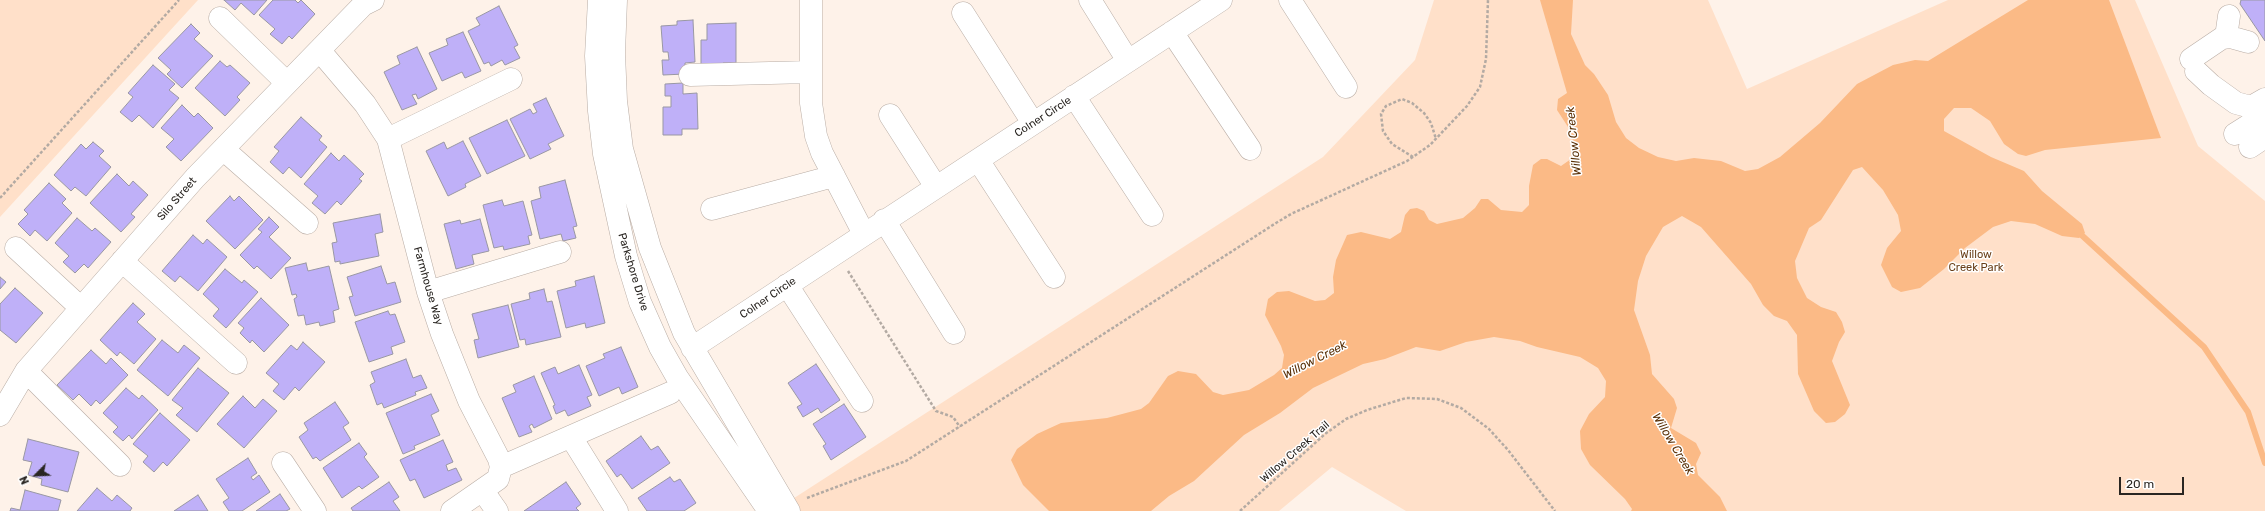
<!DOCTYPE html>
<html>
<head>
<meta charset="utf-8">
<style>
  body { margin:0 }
  #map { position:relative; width:2265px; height:511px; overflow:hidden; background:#fef2e9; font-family:Rubik,sans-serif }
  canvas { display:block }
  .north { position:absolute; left:16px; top:455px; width:40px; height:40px; -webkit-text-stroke:3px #fff; paint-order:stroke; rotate:246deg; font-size:11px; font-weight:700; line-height:16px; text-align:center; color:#2a2622 }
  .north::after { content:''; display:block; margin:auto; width:14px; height:18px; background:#2a2622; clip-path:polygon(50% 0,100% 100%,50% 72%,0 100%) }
  .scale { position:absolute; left:2119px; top:477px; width:65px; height:18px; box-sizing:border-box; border:2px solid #2a2622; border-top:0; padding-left:5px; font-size:12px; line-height:14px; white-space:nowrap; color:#2a2622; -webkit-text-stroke:3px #fff; paint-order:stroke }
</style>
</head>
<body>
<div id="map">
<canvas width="2265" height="511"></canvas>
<div class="north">N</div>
<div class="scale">20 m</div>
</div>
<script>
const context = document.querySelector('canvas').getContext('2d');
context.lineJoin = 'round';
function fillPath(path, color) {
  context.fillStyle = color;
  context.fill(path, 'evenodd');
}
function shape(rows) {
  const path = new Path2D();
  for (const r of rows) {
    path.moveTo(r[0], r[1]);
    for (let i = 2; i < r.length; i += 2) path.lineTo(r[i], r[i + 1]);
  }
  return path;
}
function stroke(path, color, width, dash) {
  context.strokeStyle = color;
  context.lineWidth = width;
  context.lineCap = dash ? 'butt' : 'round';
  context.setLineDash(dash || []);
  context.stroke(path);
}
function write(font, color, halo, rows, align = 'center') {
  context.font = font + ' Rubik,sans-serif';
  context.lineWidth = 3;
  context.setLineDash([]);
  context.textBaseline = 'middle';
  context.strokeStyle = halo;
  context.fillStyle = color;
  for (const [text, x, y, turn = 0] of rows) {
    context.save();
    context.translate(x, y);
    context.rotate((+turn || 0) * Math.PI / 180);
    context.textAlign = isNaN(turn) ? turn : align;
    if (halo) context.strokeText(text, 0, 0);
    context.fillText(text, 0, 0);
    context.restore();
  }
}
const green = shape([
  [0,0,198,0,0,217],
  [1434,0,1708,0,1747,89,1948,0,2135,0,2198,146,2265,201,2265,511,1406,511,1332,467,1279,511,774,511,1323,157,1415,60]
]);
const water = shape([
  [1540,0,1573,0,1571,34,1585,65,1594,74,1608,95,1616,122,1626,138,1639,148,1658,157,1676,161,1694,158,1721,161,1745,171,1758,169,1780,157,1820,123,1857,84,1893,65,1915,60,1928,61,2028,0,2109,0,2161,138,2045,150,2026,156,2018,154,2004,144,1990,121,1971,108,1954,108,1944,119,1944,131,1991,157,2024,171,2042,191,2082,224,2085,233,2079,238,2062,236,2035,224,2011,221,1993,227,1965,248,1944,269,1920,288,1901,292,1892,287,1881,265,1887,248,1901,231,1898,215,1883,190,1862,167,1853,170,1821,220,1809,228,1795,261,1797,278,1807,298,1821,307,1836,312,1842,322,1845,332,1839,342,1832,361,1850,405,1845,414,1835,422,1826,423,1814,411,1798,374,1797,335,1787,321,1774,316,1763,305,1751,284,1701,227,1682,216,1663,227,1646,256,1638,281,1634,310,1650,355,1652,374,1674,399,1677,408,1671,428,1696,443,1701,453,1696,464,1698,475,1720,497,1727,511,1631,511,1632,509,1625,499,1590,465,1581,449,1580,431,1589,414,1605,397,1606,381,1598,368,1580,357,1537,347,1520,341,1494,337,1466,342,1440,351,1416,347,1385,359,1363,364,1313,388,1280,413,1244,435,1194,481,1169,496,1151,511,1049,511,1023,485,1011,460,1017,449,1037,434,1061,423,1107,418,1141,409,1149,403,1168,376,1178,371,1196,374,1213,392,1223,395,1249,390,1274,375,1282,368,1284,355,1281,346,1265,315,1268,299,1277,292,1289,291,1315,301,1325,300,1334,293,1333,277,1336,260,1347,235,1361,232,1390,239,1401,232,1405,215,1410,209,1417,208,1424,211,1429,220,1437,224,1463,218,1475,208,1481,199,1488,199,1501,210,1522,212,1529,205,1529,186,1533,165,1541,159,1547,159,1561,166,1571,159,1574,144,1570,130,1557,110,1558,99,1567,93]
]);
const stream = shape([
  [2076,230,2204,347,2248,412,2265,463]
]);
const building = shape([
  [224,0,267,0,254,15,241,3,235,10,224,0],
  [273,0,295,0,298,3,301,0,315,14,292,39,289,36,282,44,270,34,275,29,259,15,273,0],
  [2241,0,2265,0,2265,41,2240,4,2241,0],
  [499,6,518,45,514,47,520,58,505,65,502,60,491,66,489,62,484,64,468,31,480,25,476,18,499,6],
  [693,20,695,62,685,63,685,74,663,75,662,60,669,60,668,52,663,52,661,26,677,25,677,21,693,20],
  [736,23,736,63,723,63,723,67,701,67,701,40,707,40,707,24,736,23],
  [191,24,200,33,194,39,213,56,182,88,167,74,171,70,158,58,191,24],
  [463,32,481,71,465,78,462,72,442,81,429,53,448,45,446,39,463,32],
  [417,47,437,89,418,99,416,94,412,95,417,104,402,110,384,72,400,64,397,56,417,47],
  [220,61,227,67,230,65,250,83,237,97,240,100,225,116,195,88,220,61],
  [153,65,175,84,169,90,179,98,153,128,139,115,132,122,120,112,133,97,128,93,153,65],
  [683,83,683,94,697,93,698,129,682,129,682,135,663,135,663,107,671,107,671,96,665,96,665,84,683,83],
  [546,98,564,136,548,144,551,149,530,159,510,119,530,109,533,114,537,112,533,104,546,98],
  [182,105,194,117,198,113,213,128,181,161,166,147,174,139,161,128,182,105],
  [301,117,322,136,319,140,327,147,301,178,289,167,283,174,270,162,279,151,274,147,301,117],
  [507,120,525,156,487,174,469,138,507,120],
  [463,141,481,176,465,184,466,187,448,196,426,151,444,142,447,149,463,141],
  [93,142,104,151,99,156,111,167,86,196,75,187,71,191,54,175,81,144,86,149,93,142],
  [331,153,339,161,344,155,364,174,359,179,362,181,341,205,337,201,325,214,312,203,318,196,304,184,331,153],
  [117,174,129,186,133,181,148,195,131,214,135,217,121,232,90,203,117,174],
  [565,180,577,226,573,227,576,238,563,241,561,234,540,239,531,201,541,198,539,187,565,180],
  [49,183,66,199,62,203,72,213,47,241,35,230,30,236,18,224,28,214,24,210,49,183],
  [230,196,234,201,239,196,263,220,235,249,206,221,230,196],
  [502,200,504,206,523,201,532,235,528,236,530,244,504,250,503,246,494,248,483,205,502,200],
  [380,214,383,232,375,234,379,256,340,264,340,261,335,262,332,243,337,242,333,223,380,214],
  [269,217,279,227,269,237,291,258,271,279,257,266,254,269,240,255,262,232,258,229,269,217],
  [77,218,92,231,95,228,111,242,88,268,84,264,75,273,63,262,69,256,55,243,77,218],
  [480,219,489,251,472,255,474,264,456,269,444,224,460,220,461,224,480,219],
  [193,235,203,244,207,239,227,257,198,291,180,276,175,282,162,271,193,235],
  [306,263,308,271,329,266,339,309,333,311,335,322,320,326,319,322,306,325,304,315,298,316,294,299,297,297,296,294,292,295,285,268,306,263],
  [381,266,387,284,395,282,401,302,355,316,349,297,353,296,347,277,381,266],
  [225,269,242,283,244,280,258,292,226,328,213,316,219,309,203,294,225,269],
  [594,276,605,323,586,328,585,323,566,328,557,291,576,286,575,281,594,276],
  [0,277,6,282,0,289,0,277],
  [15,288,43,313,16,343,0,330,0,304,15,288],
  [544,289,547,302,552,301,561,337,526,345,525,339,520,340,511,304,530,299,529,293,544,289],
  [261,298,289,325,264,352,252,340,250,343,240,333,244,328,238,323,261,298],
  [133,303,145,314,137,322,156,339,134,364,120,352,117,356,100,340,133,303],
  [508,305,519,347,478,358,474,340,479,339,472,314,508,305],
  [388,311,390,315,395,314,405,342,391,347,393,354,369,362,355,322,388,311],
  [162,340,178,353,184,345,200,358,168,396,137,370,162,340],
  [303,342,325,362,299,391,295,387,284,400,273,391,279,384,266,373,291,345,297,350,303,342],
  [621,347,638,387,622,394,619,387,599,396,586,366,605,358,603,354,621,347],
  [91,350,106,364,111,358,128,375,100,404,96,400,91,406,79,394,73,400,57,385,91,350],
  [406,359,413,378,421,375,427,388,415,392,416,395,384,408,382,403,377,405,370,385,375,382,371,372,406,359],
  [816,364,840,400,821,413,818,408,803,417,797,407,802,404,788,383,816,364],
  [579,365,592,395,587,397,591,406,568,416,565,410,556,414,553,406,555,405,541,373,555,367,558,374,579,365],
  [198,368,229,393,197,432,176,415,183,408,172,400,198,368],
  [534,376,552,419,534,428,532,424,529,426,532,432,519,437,502,398,516,392,513,385,534,376],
  [126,388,139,399,142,395,158,410,132,439,129,435,123,441,113,432,118,427,103,413,126,388],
  [431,394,439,411,431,415,440,435,414,446,415,449,403,454,386,413,431,394],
  [243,396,255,408,263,399,277,411,244,448,217,424,243,396],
  [335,402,349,423,343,427,351,440,320,461,316,457,313,459,299,437,308,430,304,423,335,402],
  [844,404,866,437,831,460,823,446,826,444,813,424,844,404],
  [160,413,190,440,167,466,163,462,154,472,143,462,148,456,133,444,160,413],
  [641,436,651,450,658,446,670,463,632,489,621,474,617,477,606,461,641,436],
  [28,439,79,452,68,492,41,485,42,479,28,475,32,462,23,460,28,439],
  [443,440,453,462,446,465,448,471,456,468,462,480,424,498,415,479,410,481,400,460,443,440],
  [359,443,367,454,364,457,379,477,362,489,359,486,342,498,323,468,359,443],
  [248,458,257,473,251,477,253,480,259,475,270,492,242,511,229,511,223,502,229,498,216,479,248,458],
  [670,477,674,482,680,479,696,503,684,511,647,511,638,498,670,477],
  [389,482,399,497,393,501,400,511,353,511,351,508,389,482],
  [566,482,581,504,576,508,579,511,524,511,566,482],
  [97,488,112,501,117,495,132,508,130,511,77,511,97,488],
  [25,490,61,500,58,511,10,511,11,508,20,510,25,490],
  [280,494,290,509,286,511,256,511,280,494],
  [198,495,208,511,174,511,198,495]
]);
const path = shape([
  [1413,157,1392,144,1383,131,1381,114,1386,106,1402,99,1412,103,1424,113,1431,123,1436,139],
  [0,198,179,0],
  [848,271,936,411,953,417,960,427],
  [807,498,906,461,1276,223,1291,214,1407,161,1430,145,1467,106,1480,87,1486,59,1488,0],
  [1240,511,1325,434,1346,419,1367,410,1406,398,1437,399,1461,408,1489,429,1508,450,1555,511]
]);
const minor = shape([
  [599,0,596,56,599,111,604,154,626,256,640,302,660,347,677,377,769,511],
  [616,0,614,53,616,101,622,149,650,248,684,333,789,511],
  [811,0,811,103,816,136,822,153,864,234],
  [1090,0,1128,61],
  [1290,0,1346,87],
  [963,13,1033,123],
  [220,18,287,83],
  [1172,32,1250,149],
  [2226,37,2229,16],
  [320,51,365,104,388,139,428,292,442,334,469,401,499,459,501,467,498,479,452,511],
  [2191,59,2222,38,2230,37,2248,42],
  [2196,71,2211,85,2236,103,2251,107,2265,99],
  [690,75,810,72],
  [1074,96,1152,215],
  [890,115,936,187],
  [2235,134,2265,115],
  [388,139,511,79],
  [2250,147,2265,137],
  [223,149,307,223],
  [978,160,1054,277],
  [712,209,834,176],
  [884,220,954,333],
  [16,248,81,308],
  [122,261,236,363],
  [787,285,862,401],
  [428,292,560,252],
  [692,348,1221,0],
  [26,371,120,465],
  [0,415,26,371,195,178,363,5,373,0],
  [571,437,617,511],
  [283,463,315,511],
  [501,467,670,393],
  [483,491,497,511]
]);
const streetNames = [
  ["Colner Circle",1043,117,-33],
  ["Silo Street",177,199,-49],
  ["Parkshore Drive",633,272,73],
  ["Farmhouse Way",428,286,74],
  ["Colner Circle",768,298,-34],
  ["Willow Creek Trail",1295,452,-41]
];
const parkNames = [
  ["Willow",1976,255],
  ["Creek Park",1976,268]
];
const waterNames = [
  ["Willow Creek",1574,141,-96],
  ["Willow Creek",1315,360,-27],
  ["Willow Creek",1673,444,59]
];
fillPath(green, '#ffe0c9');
fillPath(water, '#fbba86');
stroke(stream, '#fbba86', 6);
fillPath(building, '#bfb0f8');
stroke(building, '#9997a3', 1);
stroke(minor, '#b9ada5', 23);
stroke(path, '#b3aaa3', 2.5, [3, 2]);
stroke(minor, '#fff', 22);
write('11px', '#2a2622', '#fff', streetNames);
write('11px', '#693f19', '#fff', parkNames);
write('italic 12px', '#5a3108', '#fff', waterNames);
</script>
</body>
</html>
